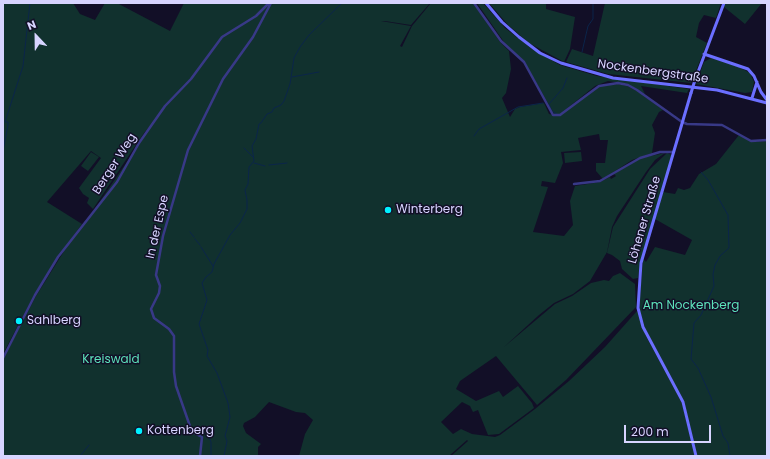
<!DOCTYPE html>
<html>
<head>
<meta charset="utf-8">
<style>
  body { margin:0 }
  #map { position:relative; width:770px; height:459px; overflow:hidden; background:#120f27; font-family:Poppins,sans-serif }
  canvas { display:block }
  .frame { position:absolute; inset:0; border:4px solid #d7d4ff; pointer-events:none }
  .north { position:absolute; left:16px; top:16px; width:40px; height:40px; -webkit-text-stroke:3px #120f27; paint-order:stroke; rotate:338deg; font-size:11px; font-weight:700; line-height:16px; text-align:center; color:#d7d4ff }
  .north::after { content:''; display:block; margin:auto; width:14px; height:18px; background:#d7d4ff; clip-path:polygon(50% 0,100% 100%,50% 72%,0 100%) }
  .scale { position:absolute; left:624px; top:425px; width:87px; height:18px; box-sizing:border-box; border:2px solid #d7d4ff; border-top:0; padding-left:5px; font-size:12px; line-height:14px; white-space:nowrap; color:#d7d4ff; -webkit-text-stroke:3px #120f27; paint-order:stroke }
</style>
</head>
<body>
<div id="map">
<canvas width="770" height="459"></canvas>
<div class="frame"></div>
<div class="north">N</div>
<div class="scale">200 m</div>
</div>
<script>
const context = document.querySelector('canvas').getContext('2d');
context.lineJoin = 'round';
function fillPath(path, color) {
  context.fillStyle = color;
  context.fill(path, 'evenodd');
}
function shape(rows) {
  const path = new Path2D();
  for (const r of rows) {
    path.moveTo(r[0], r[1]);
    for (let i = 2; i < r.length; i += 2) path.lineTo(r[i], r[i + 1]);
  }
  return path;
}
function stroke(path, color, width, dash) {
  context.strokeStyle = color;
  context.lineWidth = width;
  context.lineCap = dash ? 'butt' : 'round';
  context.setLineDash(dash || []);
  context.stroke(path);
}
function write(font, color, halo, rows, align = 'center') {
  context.font = font + ' Poppins,sans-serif';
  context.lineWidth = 3;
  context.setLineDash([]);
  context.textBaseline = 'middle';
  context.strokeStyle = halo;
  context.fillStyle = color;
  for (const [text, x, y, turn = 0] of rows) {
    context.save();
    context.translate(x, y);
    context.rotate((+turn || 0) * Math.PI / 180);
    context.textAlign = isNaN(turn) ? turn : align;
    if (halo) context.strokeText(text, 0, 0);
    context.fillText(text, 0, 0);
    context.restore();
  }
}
const green = shape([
  [3,3,73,3,80,14,95,20,105,3,117,3,170,31,184,3,430,3,411,25,385,21,381,21,411,26,400,46,402,47,412,26,431,3,473,3,500,42,509,51,511,69,506,93,502,98,510,117,515,109,520,107,544,103,549,114,559,116,600,86,618,84,627,86,637,91,663,110,659,112,652,125,655,133,652,153,632,160,603,179,596,171,596,163,605,163,608,140,600,140,599,134,578,138,581,150,561,152,563,163,555,183,542,181,541,186,548,187,533,232,564,236,573,225,570,201,575,186,600,182,610,177,611,179,616,176,614,174,641,158,665,153,655,160,646,172,617,216,612,227,607,252,590,281,573,294,554,303,539,315,504,347,555,304,572,296,591,283,604,280,609,281,613,276,620,273,635,284,636,307,566,380,537,405,496,356,460,381,456,389,476,401,499,391,503,397,518,386,532,403,534,408,499,434,488,435,478,410,473,412,470,406,462,402,441,422,453,434,461,429,472,434,495,437,500,435,535,409,569,381,605,347,637,311,646,336,682,403,695,456,451,456,468,441,467,440,449,456,299,456,305,434,313,420,305,413,296,412,269,402,255,417,244,423,243,426,246,433,261,444,258,447,258,456,3,456,3,359,36,296,66,248,94,210,150,128,149,127,144,133,93,209,87,203,89,198,83,194,79,188,101,158,91,151,47,202,82,224,53,264,34,295,3,354],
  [477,3,483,3,505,28,532,49,560,65,597,76,689,89,687,93,641,86,645,94,628,84,608,81,595,86,560,114,554,114,524,61,506,45],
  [489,3,546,3,546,9,575,17,570,49,564,62,529,43,508,25],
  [605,3,721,3,716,18,704,15,699,23,696,37,707,43,691,83,608,74,566,62,572,49,593,56],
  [725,3,762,3,745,24,724,7],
  [711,58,739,67,750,73,754,82,752,92,745,93,696,84,704,62],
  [739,135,753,142,767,141,767,456,697,456,684,402,645,328,639,308,643,259,646,262,655,247,685,255,692,240,655,219,663,192,675,194,678,188,684,190,690,188,699,174,716,164],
  [91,152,99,157,88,171,81,166],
  [581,152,582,161,565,163,564,153],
  [667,153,672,155,640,263,638,278,633,279,622,269,620,261,612,255,607,253,613,227,650,169]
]);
const stream = shape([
  [582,52,588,26,593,19,593,3],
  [292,77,319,72],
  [557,114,552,111,549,104,563,88,567,78],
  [474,136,479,129,518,107,543,103],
  [244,148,253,157],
  [3,151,8,125,8,122,5,122,23,66,30,3],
  [254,163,265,166],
  [269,165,287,163],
  [701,172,708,180,728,215,729,248,720,256,715,265,713,274,714,286,701,315,694,323,691,359,698,368,711,397,723,436,728,443,730,456],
  [190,232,194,237],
  [195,239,200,245],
  [201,247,213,266],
  [209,437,211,442,211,456],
  [80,456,89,445],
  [224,456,227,441,225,436,230,417,228,403,217,373,207,356,208,350,199,324,207,300,202,283,206,277,212,272,214,264,230,235,240,223,247,209,247,200,245,190,248,184,249,167,254,161,252,146,256,139,259,124,261,123,267,114,272,112,274,108,281,105,284,101,290,84,294,58,300,47,309,35,342,3]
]);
const street = shape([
  [474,3,501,41,524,62,553,115,560,115,599,86,618,83,628,85,637,90,682,122,687,124,722,125,751,141,767,140],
  [574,184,600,181,640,158,660,152,674,152],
  [3,358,35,295,58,257,117,182,139,143,165,106,191,79,222,37,256,16,269,3],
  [200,456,202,437,192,432,176,386,174,372,174,336,169,329,154,318,151,309,159,293,160,286,156,275,163,236,188,150,223,79,253,37,271,3]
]);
const secondary = shape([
  [486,3,502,22,519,37,540,53,561,63,613,78,717,90,767,103],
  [704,54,748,69,754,76,761,92,767,100],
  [695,80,724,3],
  [691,93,641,263,638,308,643,327,683,402,696,456],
  [752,98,757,82]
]);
const secondaryBridge = shape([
  [691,93,695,80]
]);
const markers = [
  [388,210,4,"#00f1ff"],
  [19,321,4,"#00f1ff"],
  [139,431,4,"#00f1ff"]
];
const streetNames = [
  ["Nockenbergstraße",653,72,8],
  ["Berger Weg",115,164,-57],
  ["Löhener Straße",645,220,-74],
  ["In der Espe",158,227,-77]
];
const poiNames = [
  ["Winterberg",396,210],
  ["Sahlberg",27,321],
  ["Kottenberg",147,431]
];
const parkNames = [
  ["Am Nockenberg",691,306],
  ["Kreiswald",111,360]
];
fillPath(green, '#11312e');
stroke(stream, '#0b254a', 1);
stroke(street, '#383987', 2.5);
stroke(secondary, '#6b6fff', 3);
stroke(secondaryBridge, '#6b6fff', 3);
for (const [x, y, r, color] of markers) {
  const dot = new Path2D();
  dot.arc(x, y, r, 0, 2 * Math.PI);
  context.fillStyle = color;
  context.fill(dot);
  stroke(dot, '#120f27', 1.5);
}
write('12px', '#d7d4ff', '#120f27', streetNames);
write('12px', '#d7d4ff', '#120f27', poiNames, 'left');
write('12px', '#5de3bb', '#120f27', parkNames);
</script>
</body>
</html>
